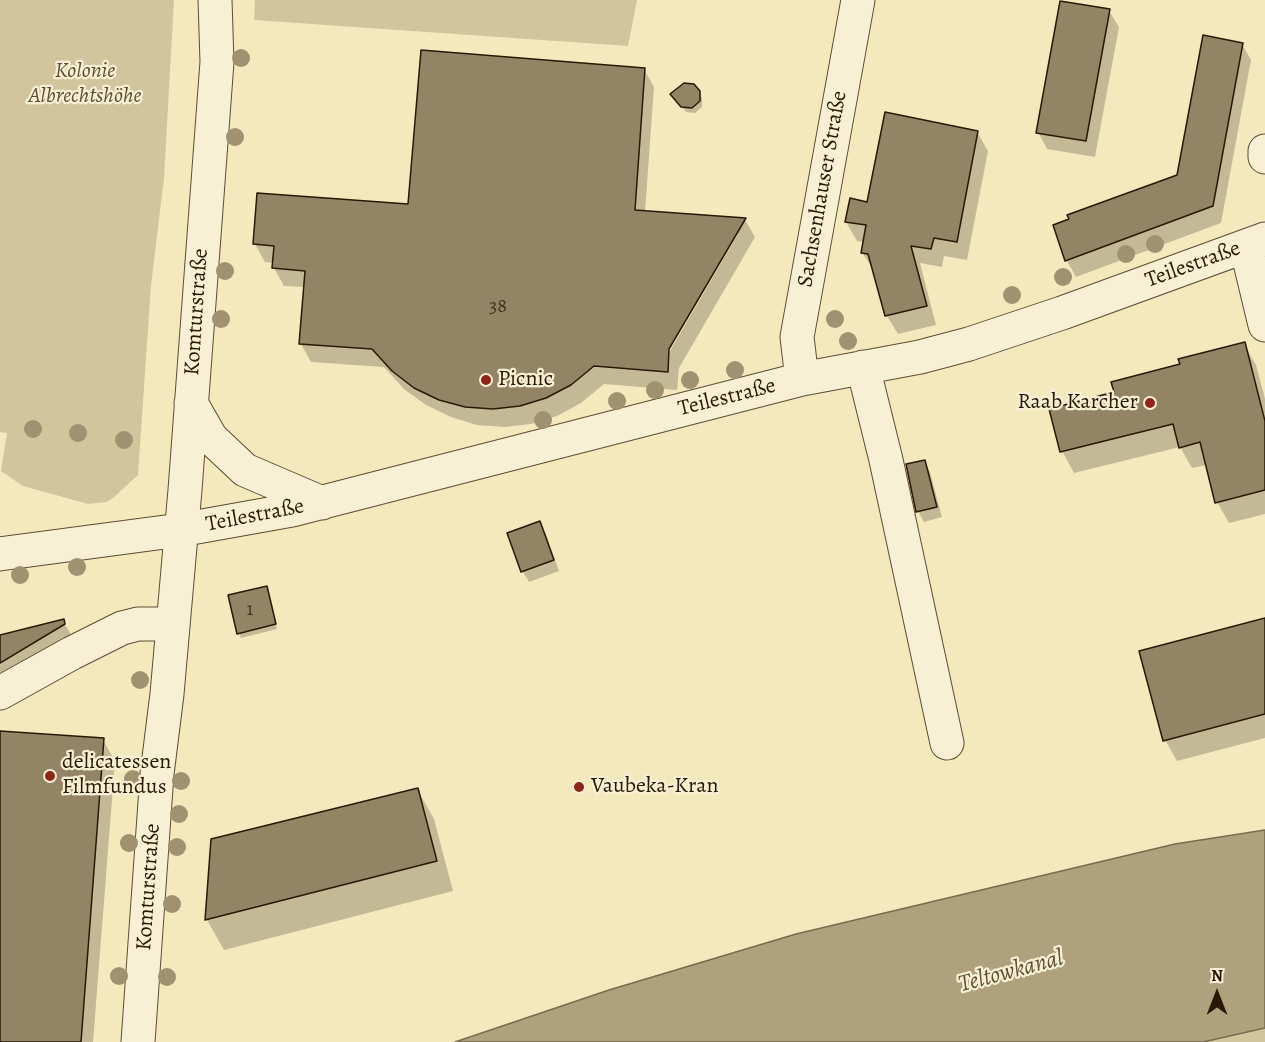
<!DOCTYPE html>
<html>
<head>
<meta charset="utf-8">
<style>
  body { margin:0 }
  #map { position:relative; width:1265px; height:1042px; overflow:hidden; background:#f4e8bd; font-family:Alegreya,serif }
  canvas { display:block }
  .north { position:absolute; left:1187px; top:964px; width:60px; height:60px; -webkit-text-stroke:4px #f8f0d4; paint-order:stroke; rotate:0deg; font-size:16px; font-weight:700; line-height:24px; text-align:center; color:#2a1805 }
  .north::after { content:''; display:block; margin:auto; width:21px; height:27px; background:#2a1805; clip-path:polygon(50% 0,100% 100%,50% 72%,0 100%) }
</style>
</head>
<body>
<div id="map">
<canvas width="1265" height="1042"></canvas>
<div class="north">N</div>
</div>
<script>
const context = document.querySelector('canvas').getContext('2d');
context.lineJoin = 'round';
function fillPath(path, color) {
  context.fillStyle = color;
  context.fill(path, 'evenodd');
}
function shape(rows) {
  const path = new Path2D();
  for (const r of rows) {
    path.moveTo(r[0], r[1]);
    for (let i = 2; i < r.length; i += 2) path.lineTo(r[i], r[i + 1]);
  }
  return path;
}
function stroke(path, color, width, dash) {
  context.strokeStyle = color;
  context.lineWidth = width;
  context.lineCap = dash ? 'butt' : 'round';
  context.setLineDash(dash || []);
  context.stroke(path);
}
function write(font, color, halo, rows, align = 'center') {
  context.font = font + ' Alegreya,serif';
  context.lineWidth = 4.5;
  context.setLineDash([]);
  context.textBaseline = 'middle';
  context.strokeStyle = halo;
  context.fillStyle = color;
  for (const [text, x, y, turn = 0] of rows) {
    context.save();
    context.translate(x, y);
    context.rotate((+turn || 0) * Math.PI / 180);
    context.textAlign = isNaN(turn) ? turn : align;
    if (halo) context.strokeText(text, 0, 0);
    context.fillText(text, 0, 0);
    context.restore();
  }
}
const green = shape([
  [0,0,174,0,164,178,151,285,138,475,113,498,106,502,88,504,23,486,1,471,7,433,0,432],
  [255,0,637,0,628,46,254,20],
  [1265,1028,1265,1042,1203,1042]
]);
const water = shape([
  [1265,830,1265,1028,1203,1042,455,1042,609,990,796,934,1175,844,1265,830]
]);
const shadow = shape([
  [1109,11,1119,27,1095,157,1047,149,1038,132],
  [1242,44,1251,60,1221,223,1076,277,1067,261,1054,226,1178,176],
  [644,69,654,87,645,212,745,220,755,237,679,368,677,390,604,384,581,403,557,416,531,424,504,427,477,425,451,417,426,405,404,389,384,367,311,362,301,344,305,287,284,286,274,268,274,263,265,262,255,244,409,206],
  [735,234,738,234,667,356,664,355],
  [699,92,702,98,702,107,695,113,686,112,675,99],
  [977,132,988,151,967,260,944,256,942,267,920,263,936,325,898,334,887,316,874,271,862,252,864,242,857,241,846,222,868,204],
  [1244,344,1256,365,1265,399,1265,514,1229,523,1217,502,1207,465,1192,468,1180,447,1074,473,1062,451,1116,394],
  [924,461,930,472,942,517,924,522,918,511],
  [540,523,546,534,559,571,529,582,523,572,509,534],
  [266,588,277,629,241,638,239,633],
  [1265,620,1265,738,1177,761,1165,740],
  [63,621,74,640,0,689,0,636],
  [0,733,103,740,115,761,93,1042,0,1042],
  [417,789,434,819,453,891,224,950,207,920,212,841]
]);
const building = shape([
  [1060,1,1110,9,1086,141,1036,133,1060,1],
  [1203,35,1243,43,1213,206,1065,261,1053,225,1069,219,1067,215,1177,175,1203,35],
  [421,50,645,68,635,210,746,218,669,349,668,372,594,366,571,385,546,398,520,406,493,409,465,407,439,400,414,388,392,371,372,349,299,344,305,271,272,268,274,246,253,244,257,193,408,204,421,50],
  [684,83,694,84,700,91,700,101,692,108,681,107,670,94,684,83],
  [885,112,978,131,957,242,934,238,931,249,911,246,927,306,885,316,868,254,861,253,866,225,845,222,850,198,867,202,885,112],
  [1245,342,1265,421,1265,490,1215,503,1200,442,1179,448,1173,424,1060,452,1049,409,1114,392,1111,382,1180,364,1178,359,1245,342],
  [925,460,937,507,916,512,906,464,925,460],
  [540,521,554,560,521,572,507,533,540,521],
  [267,586,276,624,237,634,228,595,267,586],
  [1265,618,1265,714,1163,741,1139,651,1265,618],
  [64,619,65,624,0,663,0,635,64,619],
  [0,731,104,738,81,1042,0,1042,0,731],
  [418,788,437,861,205,920,211,839,418,788]
]);
const minor = shape([
  [1265,151,1265,157],
  [1246,246,1265,325],
  [863,367,886,460,947,743],
  [802,379,797,337,858,0],
  [191,403,211,438,245,470,322,503],
  [0,554,180,530,292,510,802,379,920,357,969,344,1062,313,1265,239],
  [0,693,72,653,122,628,138,624,172,624],
  [138,1042,157,774,167,694,185,490,217,62,215,0]
]);
const trees = [
  [241,58],
  [235,137],
  [1155,244],
  [1126,254],
  [225,271],
  [1063,277],
  [1012,295],
  [221,319],
  [835,319],
  [848,341],
  [735,370],
  [690,380],
  [655,390],
  [617,401],
  [543,420],
  [33,429],
  [78,433],
  [124,440],
  [77,567],
  [20,575],
  [140,680],
  [133,779],
  [181,781],
  [179,814],
  [129,843],
  [177,847],
  [172,904],
  [119,976],
  [167,977]
];
const markers = [
  [486,380,6,"#8f2418"],
  [1150,403,6,"#8f2418"],
  [50,776,6,"#8f2418"],
  [579,787,6,"#8f2418"]
];
const numberNames = [
  ["38",498,307],
  ["1",250,610]
];
const parkNames = [
  ["Kolonie",85,72],
  ["Albrechtshöhe",85,97]
];
const streetNames = [
  ["Sachsenhauser Straße",823,189,-80],
  ["Teilestraße",1193,265,-20],
  ["Komturstraße",197,312,-86],
  ["Teilestraße",727,398,-14],
  ["Teilestraße",255,516,-11],
  ["Komturstraße",149,887,-86]
];
const poiNames = [
  ["Picnic",498,380],
  ["Raab Karcher",1138,403,"right"],
  ["delicatessen",62,763],
  ["Filmfundus",62,788],
  ["Vaubeka-Kran",591,787]
];
const waterNames = [
  ["Teltowkanal",1011,972,-15]
];
fillPath(green, '#d2c59e');
fillPath(water, '#afa17e');
stroke(water, '#7a6a4e', 1.5);
fillPath(shadow, '#0003');
fillPath(building, '#938465');
stroke(building, '#2a1805', 1.5);
stroke(minor, '#5c4c33', 35);
stroke(minor, '#f8f0d4', 33);
context.fillStyle = '#a09271';
for (const [x, y] of trees) {
  context.beginPath();
  context.arc(x, y, 9, 0, 2 * Math.PI);
  context.fill();
}
for (const [x, y, r, color] of markers) {
  const dot = new Path2D();
  dot.arc(x, y, r, 0, 2 * Math.PI);
  context.fillStyle = color;
  context.fill(dot);
  stroke(dot, '#f8f0d4', 2);
}
write('20px', '#44331d', null, numberNames);
write('italic 22px', '#5c4c33', '#f8f0d4', parkNames);
write('22px', '#2a1805', '#f8f0d4', streetNames);
write('22px', '#2a1805', '#f8f0d4', poiNames, 'left');
write('italic 24px', '#5f4f35', '#f8f0d4', waterNames);
</script>
</body>
</html>
